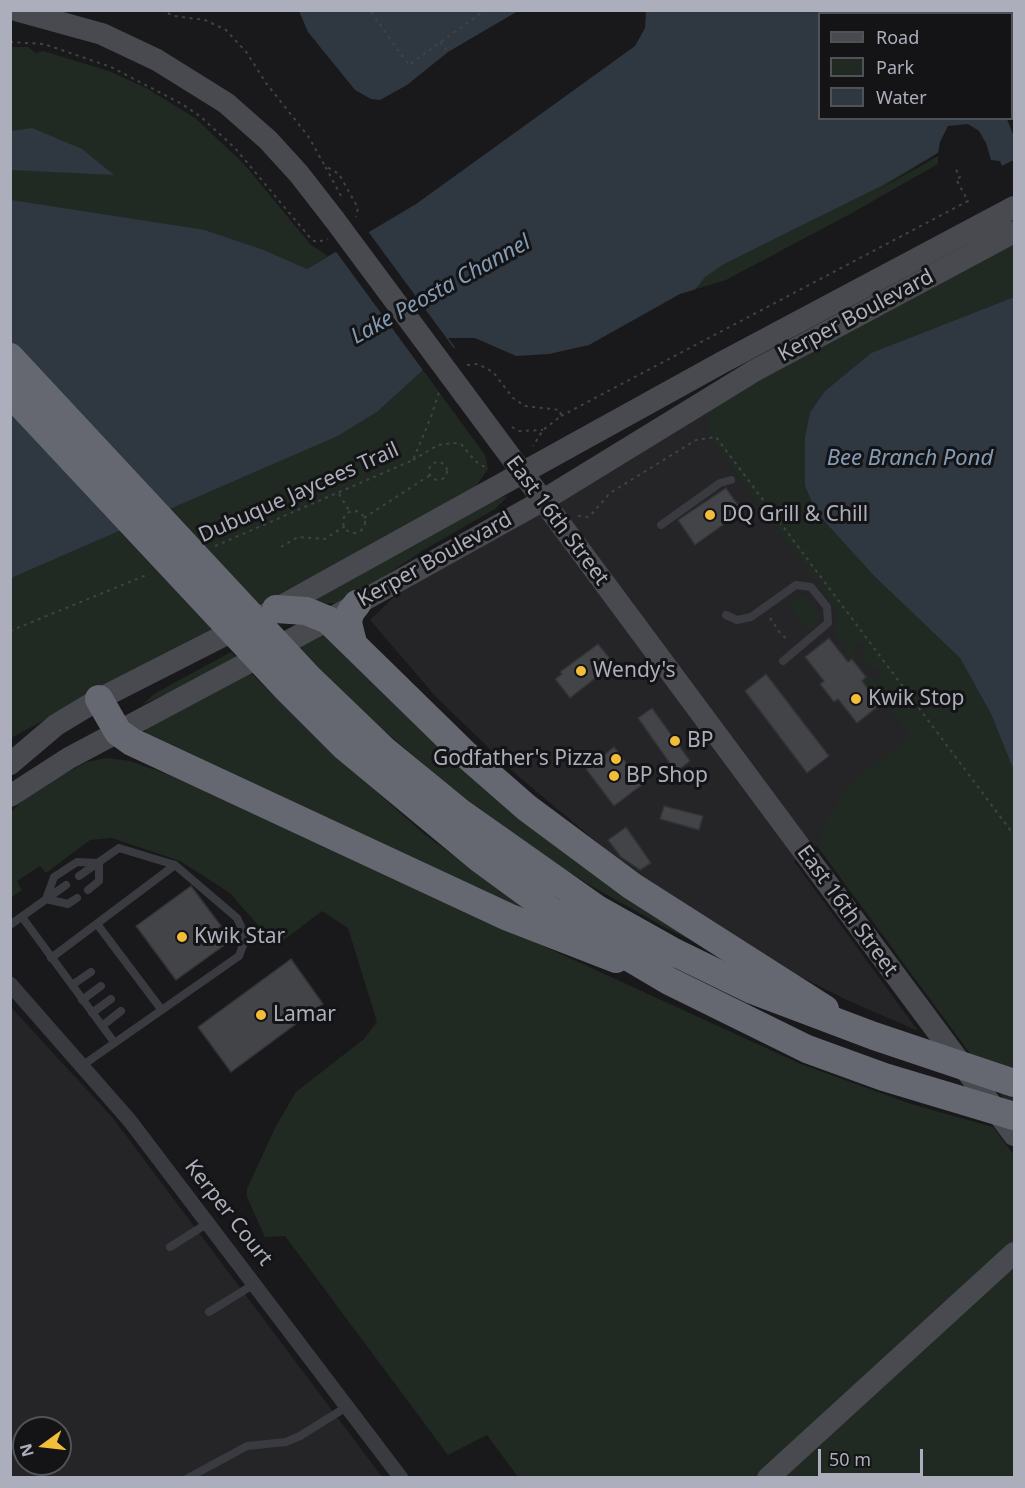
<!DOCTYPE html>
<html>
<head>
<meta charset="utf-8">
<style>
  body { margin:0 }
  #map { position:relative; width:1025px; height:1488px; overflow:hidden; background:#19191b; font-family:"Noto Sans",sans-serif }
  canvas { display:block }
  .frame { position:absolute; inset:0; border:12px solid #acafbb; pointer-events:none }
  .legend { position:absolute; left:818px; top:12px; width:195px; height:108px; box-sizing:border-box; background:#141416; border:2px solid #515258; margin:0; padding:8px 10px; list-style:none; font-size:18px; color:#acafbb }
  .legend li { display:flex; align-items:center; gap:12px; height:30px }
  .legend b { width:30px; border:2px solid #515258 }
  .north { position:absolute; left:12px; top:1416px; width:60px; height:60px; box-sizing:border-box; background:#141416; border:2px solid #515258; border-radius:50%; rotate:255deg; font-size:16px; font-weight:700; line-height:24px; text-align:center; color:#acafbb }
  .north::after { content:''; display:block; margin:auto; width:21px; height:27px; background:#f2be3a; clip-path:polygon(50% 0,100% 100%,50% 72%,0 100%) }
  .scale { position:absolute; left:818px; top:1449px; width:105px; height:27px; box-sizing:border-box; border:3px solid #acafbb; border-top:0; padding-left:8px; font-size:18px; line-height:21px; white-space:nowrap; color:#acafbb; -webkit-text-stroke:4px #141416; paint-order:stroke }
</style>
</head>
<body>
<div id="map">
<canvas width="1025" height="1488"></canvas>
<div class="frame"></div>
<ul class="legend">
<li><b style="height:8px;background:#484a50"></b>Road</li>
<li><b style="height:16px;background:#212a22"></b>Park</li>
<li><b style="height:16px;background:#2f3740"></b>Water</li>
</ul>
<div class="north">N</div>
<div class="scale">50 m</div>
</div>
<script>
const context = document.querySelector('canvas').getContext('2d');
context.lineJoin = 'round';
function fillPath(path, color) {
  context.fillStyle = color;
  context.fill(path, 'evenodd');
}
function shape(rows) {
  const path = new Path2D();
  for (const r of rows) {
    if (r.length === 3) {
      path.moveTo(r[0] + r[2], r[1]);
      path.arc(r[0], r[1], r[2], 0, 2 * Math.PI);
      continue;
    }
    path.moveTo(r[0], r[1]);
    for (let i = 2; i < r.length; i += 2) path.lineTo(r[i], r[i + 1]);
  }
  return path;
}
function stroke(path, color, width, dash) {
  context.strokeStyle = color;
  context.lineWidth = width;
  context.lineCap = dash ? 'butt' : 'round';
  context.setLineDash(dash || []);
  context.stroke(path);
}
function write(font, color, halo, rows, align = 'center') {
  context.font = font + ' "Noto Sans",sans-serif';
  context.lineWidth = 6;
  context.setLineDash([]);
  context.textBaseline = 'middle';
  context.strokeStyle = halo;
  context.fillStyle = color;
  for (const [text, x, y, turn = 0] of rows) {
    context.save();
    context.translate(x, y);
    context.rotate((+turn || 0) * Math.PI / 180);
    context.textAlign = isNaN(turn) ? turn : align;
    if (halo) context.strokeText(text, 0, 0);
    context.fillText(text, 0, 0);
    context.restore();
  }
}
const built = shape([
  [711,407,709,414,709,437,925,725,817,846,794,861,918,1031,847,1000,761,957,629,869,518,776,436,697,370,620,396,595],
  [10,1006,112,1117,382,1477,11,1477],
  [24,1428,60,1428,60,1464,24,1464]
]);
const green = shape([
  [10,47,28,47,36,53,43,51,109,71,148,89,195,118,244,164,311,245,328,256,307,269,264,250,205,230,11,213],
  [938,153,938,164,850,214,726,280,680,294,698,275],
  [1014,240,1014,297,871,353,825,391,810,412,805,437,805,486,816,512,874,576,960,658,991,714,1014,771,1014,1113,817,846,822,840,820,831,848,786,910,736,889,708,885,710,862,681,868,674,873,681,882,679,883,676,876,667,871,670,861,658,861,654,866,653,865,647,857,642,852,651,856,657,848,662,842,655,847,651,834,633,838,616,836,608,709,437,709,414,711,407],
  [423,370,485,455,488,469,473,490,11,738,10,578,338,436,377,412],
  [508,496,495,509,422,551,353,597,339,603,314,604,313,598,500,498],
  [799,595,805,596,818,610,819,623,814,628,808,628,803,623,790,605,790,601],
  [325,634,712,950,666,928,593,887,546,858,450,787,357,707,297,647],
  [231,652,239,660,142,705,154,694],
  [250,672,317,739,423,833,542,921,144,733,147,728],
  [106,758,130,761,172,776,801,1064,911,1104,993,1127,1014,1155,1014,1477,518,1477,487,1435,448,1455,285,1236,265,1237,247,1197,247,1189,276,1126,296,1092,364,1039,377,1022,348,928,322,911,276,946,230,893,180,861,112,838,90,840,46,873,40,866,17,881,22,890,11,898,11,812,33,790,87,762]
]);
const water = shape([
  [299,11,299,10,518,11,448,52,407,85,380,100,371,99,355,90,308,32],
  [646,11,1014,11,1014,96,1012,101,1012,14,820,14,820,118,1007,119,1014,137,1014,160,1002,166,994,165,980,143,965,137,883,185,724,264,705,277,690,296,610,344,532,368,489,352,463,345,456,347,423,370,377,412,338,436,11,578,11,200,205,230,264,250,307,269,416,204,635,46,645,28],
  [32,128,82,149,114,175,11,170,11,131],
  [1014,297,1014,771,991,714,960,658,874,576,816,512,805,486,805,437,810,412,825,391,871,353]
]);
const pier = shape([
  [968,124,979,131,986,143,991,160,1000,161,1002,166,1014,160,1014,164,1002,169,986,166,977,145,966,140,875,192,938,153,940,142,948,126],
  [367,230,456,351,425,373,334,249],
  [700,288,691,298,611,347,579,361,533,371,518,371,488,354,463,348,457,350,448,338,475,338,516,356,549,354,589,345,680,294]
]);
const building = shape([
  [726,488,742,511,695,545,678,520,726,488],
  [829,638,848,662,852,659,866,677,862,681,880,705,857,723,838,699,834,702,820,684,824,681,805,657,829,638],
  [598,644,611,660,599,669,602,673,570,698,555,679,562,674,560,672,598,644],
  [766,674,829,756,807,773,745,691,766,674],
  [652,708,690,761,676,772,638,718,652,708],
  [614,747,643,784,614,806,586,769,614,747],
  [664,806,703,816,699,830,660,819,664,806],
  [626,827,651,863,640,870,621,857,608,840,626,827],
  [191,886,221,926,216,930,226,944,176,980,136,926,191,886],
  [291,959,323,1004,231,1072,198,1027,291,959]
]);
const path = shape([
  [161,10,174,16,205,20,226,30,247,53,266,83,308,136,325,166],
  [371,12,409,65,485,10],
  [10,42,44,44,111,67,182,104,201,117,235,148,312,240,317,242,328,239],
  [440,42,448,52],
  [341,196,325,166,339,174,358,208,356,217],
  [467,365,478,364,493,372,513,398,525,406,560,410,561,416,543,430,533,446],
  [561,416,968,201,956,179,960,177,954,166],
  [512,427,519,431,543,430],
  [413,460,438,445,454,443,461,444,475,461,488,469],
  [438,471,9],
  [339,494,350,512],
  [354,522,11],
  [578,516,589,517,610,493,696,440,716,437,1014,835],
  [364,518,430,475],
  [215,546,413,460,431,417,439,392],
  [281,547,298,537,325,539,345,526],
  [770,618,780,633,789,641],
  [10,631,149,574]
]);
const lane = shape([
  [661,525,720,483,731,480],
  [726,615,737,620,751,617,796,585,811,587,827,607,828,623,783,661],
  [79,876,119,848,175,865,237,918,246,937,239,956,83,1065],
  [77,898,68,904,46,899,54,877,77,862,99,863,99,881,88,890],
  [22,917,114,1042],
  [97,924,161,1009],
  [10,925,66,885],
  [51,958,175,865],
  [72,985,91,972],
  [82,1000,101,986],
  [92,1013,111,999],
  [102,1026,121,1011],
  [170,1247,208,1223],
  [209,1312,256,1283],
  [188,1478,247,1446,286,1442,300,1436,348,1406]
]);
const street = shape([
  [10,984,130,1121,401,1478]
]);
const secondary = shape([
  [15,10,102,34,157,60,226,103,268,140,299,174,334,219],
  [464,394,1014,1135],
  [10,764,56,725,99,699,276,609,721,363,1014,207],
  [10,796,69,758,328,620,542,501,754,371,1014,232],
  [768,1478,1014,1253]
]);
const highway = shape([
  [276,609,306,611,328,620,464,753,527,808,632,886,825,1009],
  [353,643,348,623,350,613,357,604],
  [99,699,118,732,132,742,508,917,616,959]
]);
const secondaryBridge = shape([
  [334,219,464,394]
]);
const highwayBridge = shape([
  [10,357,308,677,384,750,461,813,597,909,672,951,752,990,874,1036,1014,1083],
  [10,393,285,687,345,747,480,859,551,911,669,981,807,1049,884,1077,1014,1116]
]);
const markers = [
  [710,515,6,"#f2be3a"],
  [581,671,6,"#f2be3a"],
  [856,699,6,"#f2be3a"],
  [675,741,6,"#f2be3a"],
  [616,759,6,"#f2be3a"],
  [614,776,6,"#f2be3a"],
  [182,937,6,"#f2be3a"],
  [261,1015,6,"#f2be3a"]
];
const streetNames = [
  ["Kerper Boulevard",856,316,-28],
  ["Dubuque Jaycees Trail",299,493,-24],
  ["East 16th Street",557,521,53],
  ["Kerper Boulevard",435,560,-29],
  ["East 16th Street",847,911,54],
  ["Kerper Court",228,1213,52]
];
const poiNames = [
  ["DQ Grill & Chill",722,515],
  ["Wendy's",593,671],
  ["Kwik Stop",868,699],
  ["BP",687,741],
  ["Godfather's Pizza",604,759,"right"],
  ["BP Shop",626,776],
  ["Kwik Star",194,937],
  ["Lamar",273,1015]
];
const waterNames = [
  ["Lake Peosta Channel",441,290,-29],
  ["Bee Branch Pond",910,459]
];
fillPath(built, '#252528');
fillPath(green, '#212a22');
fillPath(water, '#2f3740');
fillPath(pier, '#19191b');
fillPath(building, '#434448');
stroke(building, '#333337', 1.5);
stroke(path, '#404247', 2, [3, 4.5]);
stroke(lane, '#3a3b40', 8);
stroke(street, '#3a3b40', 15);
stroke(secondary, '#484a50', 22);
stroke(highway, '#666871', 28);
stroke(secondaryBridge, '#484a50', 22);
stroke(highwayBridge, '#666871', 28);
for (const [x, y, r, color] of markers) {
  const dot = new Path2D();
  dot.arc(x, y, r, 0, 2 * Math.PI);
  context.fillStyle = color;
  context.fill(dot);
  stroke(dot, '#141416', 2);
}
write('21px', '#acafbb', '#141416', streetNames);
write('21px', '#acafbb', '#141416', poiNames, 'left');
write('italic 22px', '#839bb5', '#141416', waterNames);
</script>
</body>
</html>
